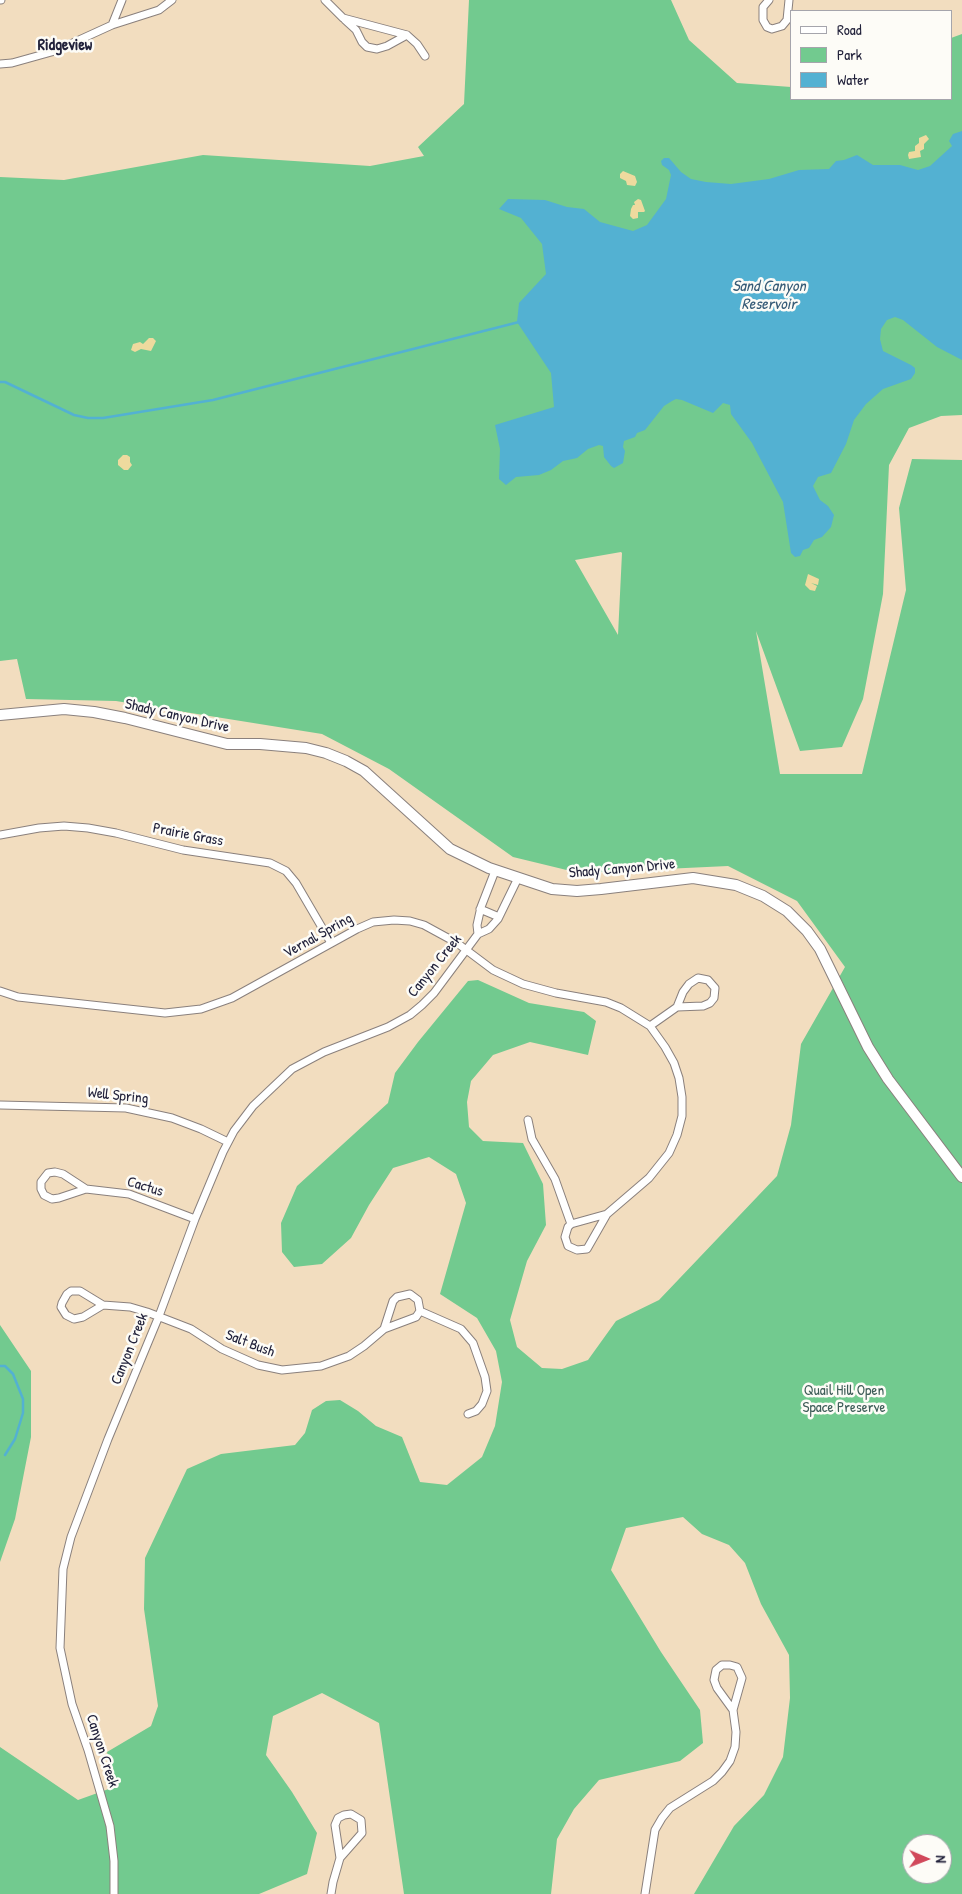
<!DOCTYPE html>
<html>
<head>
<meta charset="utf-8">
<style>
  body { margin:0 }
  #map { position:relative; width:962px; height:1894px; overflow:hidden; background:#f2ddbf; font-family:"Patrick Hand",sans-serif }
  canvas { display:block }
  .legend { position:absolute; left:790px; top:10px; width:162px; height:90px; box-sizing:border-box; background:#fdfcf7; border:1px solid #a5a5ac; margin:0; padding:6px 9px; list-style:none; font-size:15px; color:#22223b }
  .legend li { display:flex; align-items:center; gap:10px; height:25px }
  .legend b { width:25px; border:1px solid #a5a5ac }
  .north { position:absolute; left:902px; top:1834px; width:50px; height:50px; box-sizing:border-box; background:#fdfcf7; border:1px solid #a5a5ac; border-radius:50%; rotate:91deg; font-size:14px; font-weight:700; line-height:20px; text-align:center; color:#22223b }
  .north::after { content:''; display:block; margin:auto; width:18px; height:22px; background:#d1495b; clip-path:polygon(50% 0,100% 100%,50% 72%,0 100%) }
</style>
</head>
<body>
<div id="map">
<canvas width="962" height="1894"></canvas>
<ul class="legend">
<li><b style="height:6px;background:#fff"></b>Road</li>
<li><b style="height:14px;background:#72ca8f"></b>Park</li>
<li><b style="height:14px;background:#53b1d2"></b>Water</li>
</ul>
<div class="north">N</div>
</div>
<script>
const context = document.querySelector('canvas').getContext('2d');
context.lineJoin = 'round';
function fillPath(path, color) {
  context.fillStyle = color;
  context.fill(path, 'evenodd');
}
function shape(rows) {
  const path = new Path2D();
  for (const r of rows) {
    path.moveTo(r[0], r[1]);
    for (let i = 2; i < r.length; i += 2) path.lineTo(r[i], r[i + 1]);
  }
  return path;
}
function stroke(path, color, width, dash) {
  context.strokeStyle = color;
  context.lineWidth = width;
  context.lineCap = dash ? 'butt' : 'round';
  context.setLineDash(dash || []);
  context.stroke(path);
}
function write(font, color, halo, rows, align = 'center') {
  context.font = font + ' "Patrick Hand",sans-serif';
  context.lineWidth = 5;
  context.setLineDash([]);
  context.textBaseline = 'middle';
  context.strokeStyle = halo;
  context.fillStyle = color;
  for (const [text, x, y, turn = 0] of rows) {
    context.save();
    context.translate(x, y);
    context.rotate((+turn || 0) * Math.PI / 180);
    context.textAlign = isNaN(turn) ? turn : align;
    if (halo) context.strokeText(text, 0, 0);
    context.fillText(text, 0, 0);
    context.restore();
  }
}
const green = shape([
  [469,0,671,0,689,40,737,83,791,87,791,99,951,99,951,38,962,34,962,415,941,416,909,428,889,465,883,594,863,699,842,747,800,751,756,631,780,774,862,774,906,590,899,508,912,459,962,460,962,1894,694,1894,734,1826,764,1795,783,1757,790,1698,789,1655,761,1604,745,1563,729,1545,702,1534,683,1517,626,1528,611,1570,661,1652,700,1710,703,1743,680,1761,599,1780,574,1809,557,1839,551,1894,404,1894,379,1723,322,1693,273,1716,266,1755,292,1792,317,1833,307,1874,259,1894,0,1894,0,1747,78,1800,117,1786,107,1752,151,1726,158,1706,144,1609,145,1558,187,1469,221,1454,295,1445,305,1433,312,1410,326,1401,340,1400,358,1411,376,1426,402,1437,420,1482,447,1485,482,1457,495,1426,502,1382,496,1351,477,1318,440,1294,466,1203,456,1174,429,1157,393,1168,369,1205,351,1238,322,1264,294,1267,282,1252,281,1223,297,1186,388,1103,395,1073,418,1042,468,981,478,980,529,1003,584,1012,596,1021,588,1055,530,1042,493,1055,471,1081,467,1102,469,1127,483,1141,523,1143,543,1184,546,1225,527,1261,510,1320,517,1347,542,1368,562,1369,588,1360,616,1321,659,1300,777,1176,791,1125,801,1044,845,967,797,901,728,866,579,873,513,857,389,769,322,734,116,701,26,699,17,659,0,661,0,177,64,180,203,155,370,166,424,156,418,147,464,104],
  [621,552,622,553,618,635,575,560],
  [912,1844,942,1844,942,1874,912,1874],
  [0,1325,31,1371,31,1437,15,1519,0,1562]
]);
const sand = shape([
  [926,135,929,139,924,144,924,149,920,151,921,157,909,159,908,155,909,152,915,151,915,146,919,143,919,138],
  [623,171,635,176,637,182,635,186,627,185,626,181,620,178,620,174],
  [638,199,641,200,645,211,644,212,638,212,638,218,633,219,630,216,631,209,633,205,635,205,634,202],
  [149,338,153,338,156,341,151,351,141,349,135,352,131,350,133,344,140,342,143,344],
  [123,455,127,455,130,457,130,462,132,465,128,470,124,470,118,465,118,460],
  [808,574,819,579,818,585,811,583,817,586,815,591,810,590,805,585]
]);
const water = shape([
  [962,131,962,360,937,347,903,320,895,317,887,320,881,329,880,339,883,351,911,365,915,368,915,373,911,379,883,389,866,404,854,420,846,444,831,473,818,477,813,486,820,500,828,506,834,515,831,527,822,537,814,540,809,548,803,550,800,556,795,557,791,553,783,502,752,443,731,414,730,405,723,403,713,413,682,400,676,399,672,401,664,406,645,430,637,433,635,437,624,441,623,447,625,451,623,463,614,468,611,466,604,457,603,446,599,445,588,449,577,458,563,461,551,470,539,475,516,477,506,485,499,479,500,449,495,425,554,407,551,373,517,322,519,303,546,274,542,244,521,218,499,209,508,199,545,200,567,207,584,209,600,222,633,231,647,225,666,199,671,175,669,170,662,165,661,161,664,158,669,158,681,172,691,179,706,182,731,184,769,179,799,170,829,169,836,161,844,160,857,155,873,165,900,165,918,170,930,166,952,146,949,141,953,134]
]);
const stream = shape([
  [0,382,5,382,74,415,88,418,103,418,213,400,519,322],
  [0,1366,5,1366,13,1374,23,1399,23,1413,15,1439,5,1455]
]);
const street = shape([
  [0,0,1,0],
  [325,0,343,18,407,35,417,44,425,56],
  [769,0,763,7,763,20,767,27,772,29,782,26,787,20,789,0],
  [345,20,356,30,362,42,367,47,377,49,387,46,407,35],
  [112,25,122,0],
  [0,64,12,63,55,51,112,25,159,10,172,0],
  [0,835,39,828,64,826,88,828,116,833,183,850,270,863,286,871,296,883,331,943],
  [480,909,499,917],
  [478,934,477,925,481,907,495,871],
  [0,991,18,997,165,1013,201,1009,232,998,357,929,373,922,394,920,410,921,424,925,457,943,493,970,523,984,556,993,606,1002,621,1008,650,1026,665,1047,674,1063,679,1078,682,1097,682,1116,677,1135,669,1153,649,1178,607,1214,587,1249,577,1250,568,1246,565,1237,568,1227,571,1224,607,1214],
  [650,1026,677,1007,683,992,689,984,698,978,708,980,715,988,714,998,710,1003,703,1006,677,1007],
  [0,1105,126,1108,172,1118,201,1129,228,1142],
  [528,1120,532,1139,555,1179,571,1224],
  [86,1189,63,1174,55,1172,48,1173,41,1182,41,1189,44,1195,52,1199,59,1198,86,1189,129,1194,195,1219],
  [103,1305,83,1317,74,1319,66,1315,61,1307,62,1303,67,1294,71,1291,80,1291,103,1305,130,1307,147,1312,191,1329,222,1349,258,1365,282,1370,321,1366,349,1356,364,1346,384,1329,416,1317,420,1311,418,1300,410,1294,397,1297,393,1301,384,1329],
  [420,1311,461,1329,473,1343,485,1377,487,1391,482,1404,476,1411,468,1414],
  [114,1894,114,1861,110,1826,88,1750,72,1704,60,1648,63,1569,71,1537,108,1439,159,1316,195,1219,223,1152,234,1131,253,1106,292,1069,324,1052,388,1027,410,1015,422,1005,434,993,478,934,489,929,498,919,518,878],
  [331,1894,333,1882,340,1858,335,1825,338,1818,344,1815,351,1814,361,1820,362,1833,340,1858],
  [645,1894,655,1830,662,1818,670,1808,713,1781,722,1772,730,1761,735,1747,736,1732,733,1710,742,1678,737,1667,730,1665,722,1665,716,1670,714,1680,717,1688,733,1710]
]);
const secondary = shape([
  [0,715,64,709,94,712,125,718,227,744,260,744,306,748,326,753,346,761,364,771,450,849,489,868,552,889,577,891,601,889,693,878,736,885,763,896,787,911,807,931,820,949,868,1047,888,1079,962,1177]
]);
const streetNames = [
  ["Shady Canyon Drive",177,716,13],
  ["Prairie Grass",188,835,11],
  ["Shady Canyon Drive",622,869,-5],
  ["Vernal Spring",318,936,-29],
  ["Canyon Creek",435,966,-51],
  ["Well Spring",118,1096,6],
  ["Cactus",145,1187,17],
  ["Salt Bush",250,1344,21],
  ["Canyon Creek",130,1349,-68],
  ["Canyon Creek",102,1751,72]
];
const parkNames = [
  ["Quail Hill Open",844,1391],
  ["Space Preserve",844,1408]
];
const neighbourhoodNames = [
  ["Ridgeview",65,46]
];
const waterNames = [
  ["Sand Canyon",769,287],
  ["Reservoir",769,305]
];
fillPath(green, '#72ca8f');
fillPath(sand, '#eeda9e');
fillPath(water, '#53b1d2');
stroke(stream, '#53b1d2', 2.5);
stroke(street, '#8a807d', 9);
stroke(secondary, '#8a807d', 12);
stroke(street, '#fff', 7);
stroke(secondary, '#fff', 10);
write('15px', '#22223b', '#fdfcf7', streetNames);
write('15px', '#3e5d58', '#fdfcf7', parkNames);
write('bold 16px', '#22223b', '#fdfcf7', neighbourhoodNames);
write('italic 16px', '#365b77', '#fdfcf7', waterNames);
</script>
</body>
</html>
